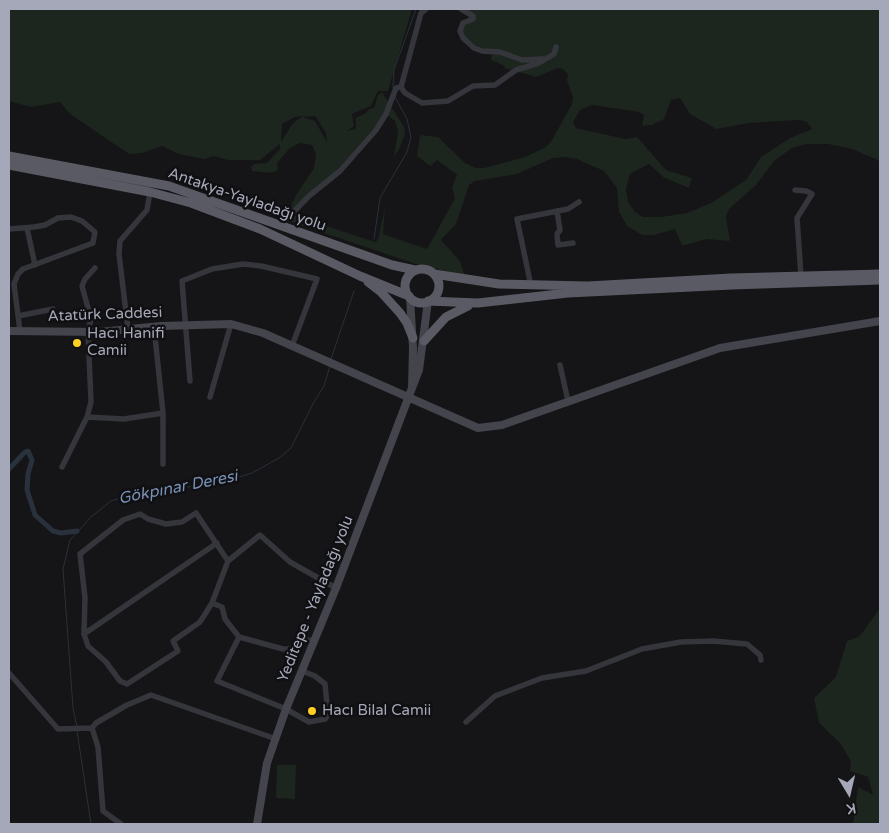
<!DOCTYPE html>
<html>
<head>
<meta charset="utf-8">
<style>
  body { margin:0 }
  #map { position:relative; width:889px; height:833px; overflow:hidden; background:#151417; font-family:"Varela Round",sans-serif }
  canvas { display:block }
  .frame { position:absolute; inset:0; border:10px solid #a5a8b8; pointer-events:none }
  .north { position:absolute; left:824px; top:768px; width:50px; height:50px; -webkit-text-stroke:4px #100f12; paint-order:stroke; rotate:171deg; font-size:14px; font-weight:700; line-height:20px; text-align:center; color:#a5a8b8 }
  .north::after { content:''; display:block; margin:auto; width:18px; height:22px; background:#a5a8b8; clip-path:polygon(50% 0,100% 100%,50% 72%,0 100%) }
</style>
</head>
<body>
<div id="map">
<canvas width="889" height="833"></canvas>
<div class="frame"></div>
<div class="north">K</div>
</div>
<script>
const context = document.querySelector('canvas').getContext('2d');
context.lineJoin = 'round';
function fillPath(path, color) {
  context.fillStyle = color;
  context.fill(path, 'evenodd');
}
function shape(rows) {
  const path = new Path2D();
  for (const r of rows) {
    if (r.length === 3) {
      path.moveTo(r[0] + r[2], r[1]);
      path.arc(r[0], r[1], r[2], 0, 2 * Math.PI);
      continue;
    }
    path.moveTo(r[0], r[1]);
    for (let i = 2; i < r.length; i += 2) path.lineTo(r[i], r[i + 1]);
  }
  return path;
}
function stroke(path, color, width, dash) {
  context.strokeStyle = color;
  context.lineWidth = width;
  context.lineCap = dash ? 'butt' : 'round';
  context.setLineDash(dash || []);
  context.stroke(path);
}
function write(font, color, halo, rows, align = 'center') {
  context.font = font + ' "Varela Round",sans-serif';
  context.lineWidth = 5;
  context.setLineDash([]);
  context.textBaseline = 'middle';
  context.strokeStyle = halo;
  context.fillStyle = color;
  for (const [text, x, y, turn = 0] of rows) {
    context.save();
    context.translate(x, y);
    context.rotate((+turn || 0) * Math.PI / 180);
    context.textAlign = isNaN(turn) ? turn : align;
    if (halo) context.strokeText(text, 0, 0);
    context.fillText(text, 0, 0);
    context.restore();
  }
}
const green = shape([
  [9,9,412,9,388,91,378,91,371,106,352,114,354,126,347,131,356,129,356,118,366,113,369,109,374,108,378,95,382,92,404,127,405,134,399,149,394,157,398,132,395,121,386,114,333,175,293,215,375,242,378,240,385,207,383,234,427,249,455,198,452,187,457,175,437,160,430,166,417,156,420,135,438,137,465,163,476,168,484,168,525,157,546,147,552,140,572,104,573,97,567,81,568,74,563,69,558,68,536,77,504,68,505,66,491,60,492,51,484,51,466,42,460,28,472,19,461,9,880,9,880,161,852,149,828,144,806,144,792,148,774,161,756,185,729,209,726,217,730,241,707,239,685,245,682,245,675,229,654,235,642,235,627,226,619,212,617,188,604,171,577,159,565,157,553,158,517,174,475,181,469,185,456,224,441,240,460,261,465,276,419,265,285,220,296,195,314,168,316,154,312,145,300,143,290,148,277,163,278,171,270,173,252,171,251,167,254,164,267,163,280,149,280,144,260,160,228,160,214,156,204,159,179,154,162,146,143,153,129,154,70,114,60,102,31,107,9,101],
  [680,98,690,114,716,129,749,123,799,120,807,122,812,129,790,138,761,157,746,180,711,203,687,213,661,217,643,217,635,212,628,202,626,189,630,174,649,164,663,177,689,188,692,178,666,170,637,137,625,139,576,128,573,122,580,110,592,105,639,112,644,115,642,126,652,125,664,119,671,100],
  [303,116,293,123,281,142,282,124,295,117],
  [315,116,326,133,327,142,315,121,303,117],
  [880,608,880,824,853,824,858,787,873,795,868,777,850,771,851,762,841,744,819,723,814,698,836,677,847,641,860,636],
  [277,765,296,765,295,799,276,798]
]);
const stream = shape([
  [393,88,394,70,416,9],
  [374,239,380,198,407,152,411,137,407,119,395,97],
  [331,359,354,291],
  [77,727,73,708,63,569,70,540,91,517,111,501,136,493,220,483,252,473,279,458,291,448,314,402,324,386,330,366],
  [77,731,91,824]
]);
const canal = shape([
  [9,469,25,452,28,451,32,460,28,474,27,490,35,515,53,531,61,533,77,531]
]);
const minor = shape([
  [461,9,473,16,473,19,463,23,460,31,463,38,474,48,482,51,500,52,522,60,543,59],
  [401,87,405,93,422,103,448,101,473,86,495,85,516,70,539,63,554,54,556,47],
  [795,190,806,191,812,194,797,218,801,276],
  [557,211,560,230,557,234,558,245,573,243],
  [281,225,309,196,340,171,376,130,386,114,396,88,401,87,421,13,426,9],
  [27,228,35,265],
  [9,229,34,227,45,225,58,218,71,217,82,221,95,232,93,243,23,269,18,274,14,284,20,331],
  [531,286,517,219,568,209,579,202],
  [18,316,53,309],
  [154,327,163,413,163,464],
  [128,329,119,254,120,241,147,210,150,192],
  [560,365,568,401],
  [190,381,182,281,212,269,243,264,261,266,317,279,292,346],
  [210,397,231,324],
  [87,417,124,419,163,413],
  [62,467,87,417,91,402,88,331,91,319,82,286,85,279,95,268],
  [228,561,260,535,290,562,336,588],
  [212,603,228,561,196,513,182,522,166,524,148,519,140,514,123,520,80,554,85,598,84,634,88,646,106,662,120,681,127,684,178,651,173,641,200,622,212,603,222,607,225,619,239,637,217,681,286,709,309,722,325,719,328,715,325,684,315,676,302,671],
  [84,634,217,543],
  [239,637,283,649,293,649,299,639,315,641],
  [9,673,58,729,92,728,98,747,103,811,121,824],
  [466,722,495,696,542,678,586,671,642,649,681,642,713,641,747,644,760,655,761,660],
  [92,728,96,723,127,705,151,695,276,739]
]);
const secondary = shape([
  [410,297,413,348,412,388,419,370,428,301],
  [9,331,99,332,161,326,231,324,263,333,478,428,502,425,519,419,720,348,880,321],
  [257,824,267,763,286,709,336,588,412,388]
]);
const trunk = shape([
  [9,156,169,186,392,265,415,270],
  [9,165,150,192,191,203,260,229,360,276,409,296],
  [422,286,17],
  [434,274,499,284,588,286,731,278,880,274],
  [368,282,381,292,400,313,407,323,413,338],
  [428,301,478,303,568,293,732,285,880,280],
  [424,341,446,317,468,306]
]);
const markers = [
  [77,343,5,"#ffcf24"],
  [312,711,5,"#ffcf24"]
];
const streetNames = [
  ["Antakya-Yayladağı yolu",247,200,19],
  ["Atatürk Caddesi",105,315,-2],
  ["Yeditepe - Yayladağı yolu",316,599,-68]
];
const poiNames = [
  ["Hacı Hanifi",87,334],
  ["Camii",87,351],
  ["Hacı Bilal Camii",322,711]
];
const waterNames = [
  ["Gökpınar Deresi",178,488,-11]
];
fillPath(green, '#1c251e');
stroke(stream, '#29313c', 1);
stroke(canal, '#29313c', 5);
stroke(minor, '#35353c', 5.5);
stroke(secondary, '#43444c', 8);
stroke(trunk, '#595a64', 9);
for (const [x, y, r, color] of markers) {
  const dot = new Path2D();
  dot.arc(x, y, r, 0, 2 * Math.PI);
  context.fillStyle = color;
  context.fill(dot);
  stroke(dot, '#100f12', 2);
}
write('15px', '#a5a8b8', '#100f12', streetNames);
write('15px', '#a5a8b8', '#100f12', poiNames, 'left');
write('italic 16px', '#7892b7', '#100f12', waterNames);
</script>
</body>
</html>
